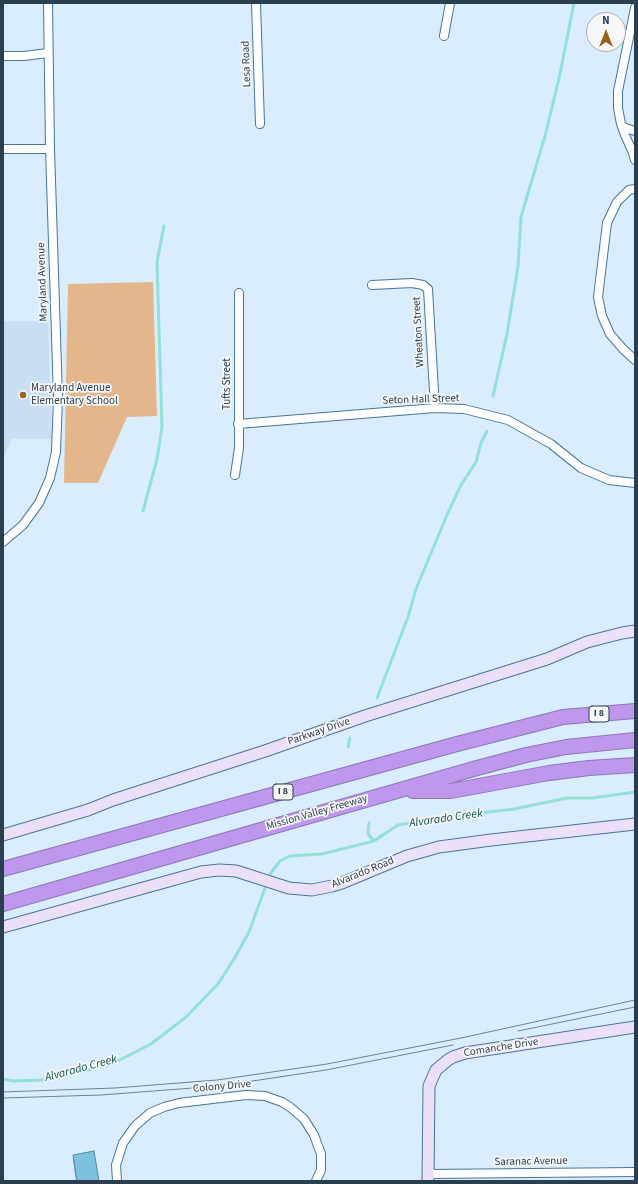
<!DOCTYPE html>
<html>
<head>
<meta charset="utf-8">
<style>
  body { margin:0 }
  #map { position:relative; width:638px; height:1184px; overflow:hidden; background:#d9edff; font-family:"Source Sans 3",sans-serif }
  canvas { display:block }
  .frame { position:absolute; inset:0; border:4px solid #293e4f; pointer-events:none }
  .north { position:absolute; left:586px; top:12px; width:40px; height:40px; box-sizing:border-box; background:#f7f7f7; border:1px solid #a5adb4; border-radius:50%; rotate:0deg; font-size:11px; font-weight:700; line-height:16px; text-align:center; color:#293e4f }
  .north::after { content:''; display:block; margin:auto; width:14px; height:18px; background:#99601d; clip-path:polygon(50% 0,100% 100%,50% 72%,0 100%) }
</style>
</head>
<body>
<div id="map">
<canvas width="638" height="1184"></canvas>
<div class="frame"></div>
<div class="north">N</div>
</div>
<script>
const context = document.querySelector('canvas').getContext('2d');
context.lineJoin = 'round';
function fillPath(path, color) {
  context.fillStyle = color;
  context.fill(path, 'evenodd');
}
function shape(rows) {
  const path = new Path2D();
  for (const r of rows) {
    path.moveTo(r[0], r[1]);
    for (let i = 2; i < r.length; i += 2) path.lineTo(r[i], r[i + 1]);
  }
  return path;
}
function stroke(path, color, width, dash) {
  context.strokeStyle = color;
  context.lineWidth = width;
  context.lineCap = dash ? 'butt' : 'round';
  context.setLineDash(dash || []);
  context.stroke(path);
}
function write(font, color, halo, rows, align = 'center') {
  context.font = font + ' "Source Sans 3",sans-serif';
  context.lineWidth = 3.5;
  context.setLineDash([]);
  context.textBaseline = 'middle';
  context.strokeStyle = halo;
  context.fillStyle = color;
  for (const [text, x, y, turn = 0] of rows) {
    context.save();
    context.translate(x, y);
    context.rotate((+turn || 0) * Math.PI / 180);
    context.textAlign = isNaN(turn) ? turn : align;
    if (halo) context.strokeText(text, 0, 0);
    context.fillText(text, 0, 0);
    context.restore();
  }
}
const built = shape([
  [3,321,48,321,52,439,12,439,3,458]
]);
const green = shape([
  [153,282,157,416,127,417,98,483,64,483,68,284]
]);
const stream = shape([
  [493,396,507,334,518,266,521,217,545,136,560,74,574,3],
  [143,511,157,459,162,427,157,262,164,226],
  [377,698,408,617,416,589,447,515,461,485,476,462,481,443,487,431],
  [348,747,350,738],
  [369,823,368,834,374,841],
  [270,874,280,861,290,856,322,854,374,841,398,825,472,814,514,809,567,798,592,798,635,792],
  [3,1079,13,1081,43,1080,61,1077,112,1064,151,1044,186,1017,218,984,234,959,249,932,265,888]
]);
const street = shape([
  [256,3,260,124],
  [635,8,618,91,618,108,621,124,625,128,635,131],
  [444,36,450,3],
  [3,56,24,56,48,53],
  [621,124,625,135,633,153,635,160],
  [3,149,50,149],
  [635,189,629,190,617,202,607,223,598,297,602,316,610,334,623,349,635,360],
  [372,285,412,283,423,285,428,289,435,408],
  [238,424,435,408,464,409,508,420,551,444,581,468,609,480,635,483],
  [235,475,239,448,239,293],
  [3,542,23,525,39,503,50,478,56,452,58,398,50,149,48,3],
  [428,1174,635,1172],
  [117,1181,116,1165,123,1143,135,1126,150,1113,164,1107,179,1103,246,1095,265,1096,282,1102,290,1107,304,1119,314,1135,321,1154,321,1170,316,1181]
]);
const secondary = shape([
  [3,835,88,810,113,800,265,751,365,716,547,659,587,642,622,633,635,631],
  [3,927,201,872,219,870,236,871,289,888,312,890,332,886,342,883,407,856,439,847,491,840,635,824],
  [428,1181,429,1086,436,1070,448,1060,453,1057,465,1053,635,1027]
]);
const highway = shape([
  [413,791,451,791,549,773,589,768,635,765],
  [3,869,457,744,563,717,635,711],
  [3,904,477,768,526,755,566,747,635,740]
]);
const tram = shape([
  [518,1031,635,1007],
  [3,1092,115,1088,217,1080,327,1064,461,1038,635,1000],
  [3,1098,101,1095,219,1086,326,1070,453,1045]
]);
const wall = shape([
  [73,1155,99,1181,76,1181,73,1160]
]);
const building = shape([
  [94,1151,99,1181,77,1181,73,1155,94,1151]
]);
const markers = [
  [23,395,4,"#99601d"]
];
const shields = [
  [599,714,20],
  [283,792,20]
];
const shieldNames = [
  ["I 8",599,714],
  ["I 8",283,792]
];
const streetNames = [
  ["Lesa Road",247,64,-92],
  ["Maryland Avenue",43,282,-92],
  ["Wheaton Street",419,332,-93],
  ["Tufts Street",228,384,-90],
  ["Seton Hall Street",421,400,-2],
  ["Parkway Drive",319,732,-19],
  ["Mission Valley Freeway",317,813,-16],
  ["Alvarado Road",363,873,-22],
  ["Comanche Drive",501,1048,-9],
  ["Colony Drive",222,1087,-5],
  ["Saranac Avenue",531,1162,-1]
];
const poiNames = [
  ["Maryland Avenue",31,389],
  ["Elementary School",31,402]
];
const waterNames = [
  ["Alvarado Creek",446,819,-8],
  ["Alvarado Creek",81,1069,-15]
];
fillPath(built, '#c8def2');
fillPath(green, '#e3b68b');
stroke(stream, '#91e1d6', 3);
stroke(street, '#46759c', 10);
stroke(secondary, '#46759c', 13);
stroke(highway, '#8a78b5', 16);
stroke(street, '#fff', 8);
stroke(secondary, '#ece0f9', 11);
stroke(highway, '#bf97ec', 14);
stroke(tram, '#6c8192', 1);
fillPath(wall, '#6ba7bf');
fillPath(building, '#7cc2de');
stroke(building, '#57889b', 1);
for (const [x, y, r, color] of markers) {
  const dot = new Path2D();
  dot.arc(x, y, r, 0, 2 * Math.PI);
  context.fillStyle = color;
  context.fill(dot);
  stroke(dot, '#f7f7f7', 1.5);
}
for (const [x, y, w] of shields) {
  const box = new Path2D();
  box.roundRect(x - w / 2, y - 8, w, 16, 3);
  context.fillStyle = '#f7f7f7';
  context.fill(box);
  stroke(box, '#293e4f', 1);
}
write('bold 10px', '#293e4f', null, shieldNames);
write('11px', '#293e4f', '#f7f7f7', streetNames);
write('11px', '#293e4f', '#f7f7f7', poiNames, 'left');
write('italic 12px', '#09524b', '#f7f7f7', waterNames);
</script>
</body>
</html>
